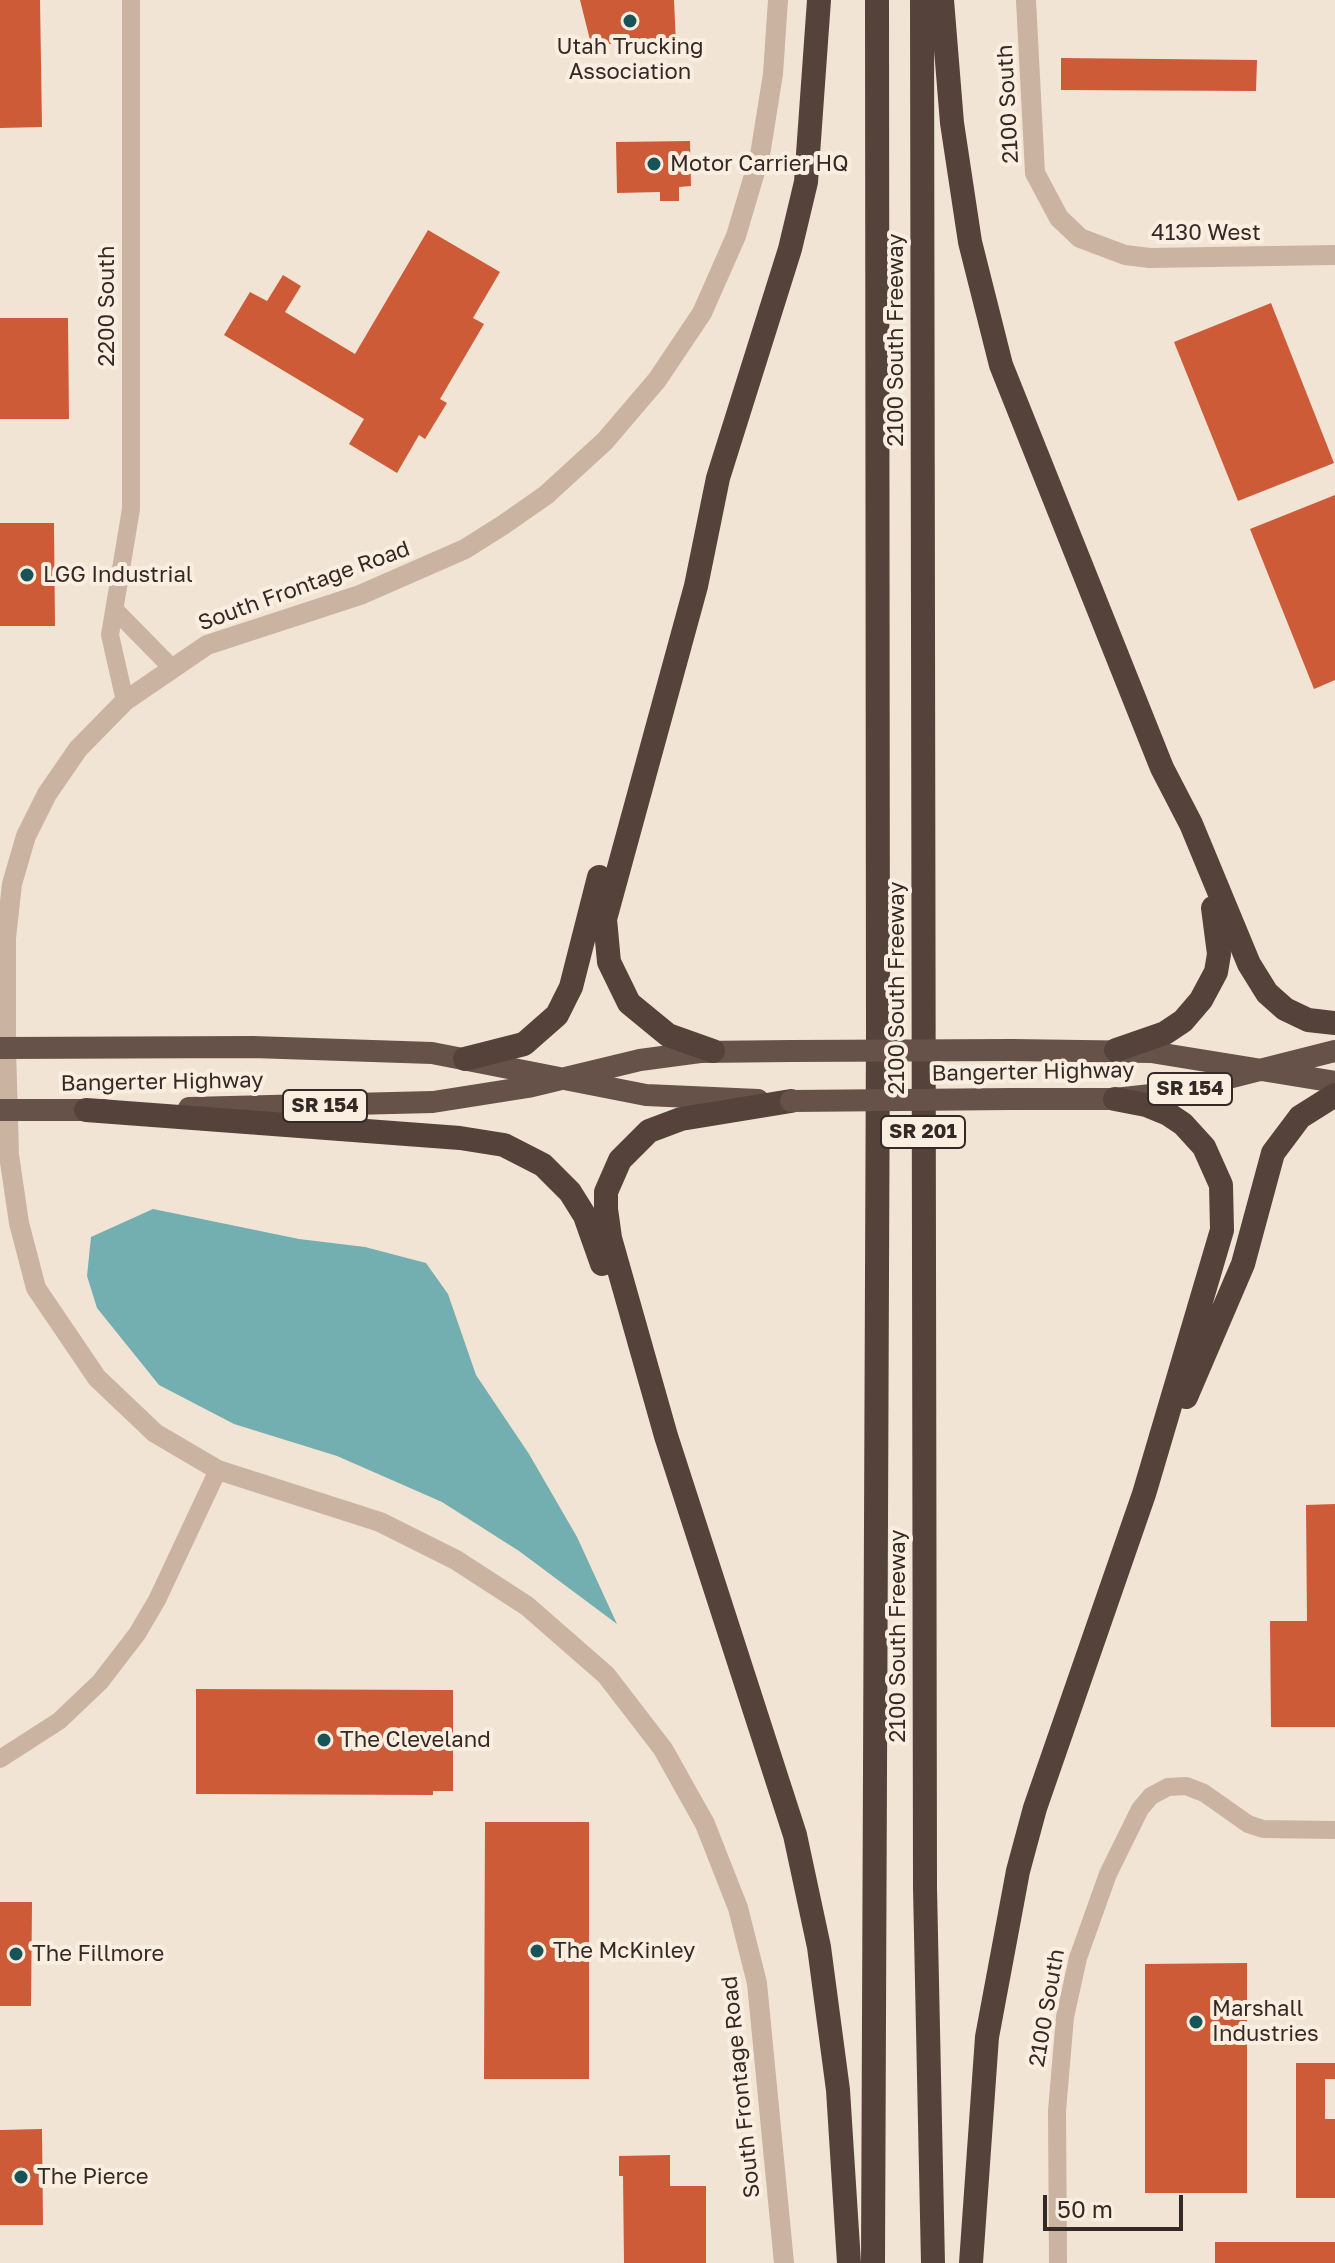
<!DOCTYPE html>
<html>
<head>
<meta charset="utf-8">
<style>
  body { margin:0 }
  #map { position:relative; width:1335px; height:2263px; overflow:hidden; background:#f2e4d5; font-family:"Golos Text",sans-serif }
  canvas { display:block }
  .scale { position:absolute; left:1043px; top:2195px; width:140px; height:36px; box-sizing:border-box; border:4px solid #342924; border-top:0; padding-left:10px; font-size:24px; line-height:28px; white-space:nowrap; color:#342924; -webkit-text-stroke:6px #faeee1; paint-order:stroke }
</style>
</head>
<body>
<div id="map">
<canvas width="1335" height="2263"></canvas>
<div class="scale">50 m</div>
</div>
<script>
const context = document.querySelector('canvas').getContext('2d');
context.lineJoin = 'round';
function fillPath(path, color) {
  context.fillStyle = color;
  context.fill(path, 'evenodd');
}
function shape(rows) {
  const path = new Path2D();
  for (const r of rows) {
    path.moveTo(r[0], r[1]);
    for (let i = 2; i < r.length; i += 2) path.lineTo(r[i], r[i + 1]);
  }
  return path;
}
function stroke(path, color, width, dash) {
  context.strokeStyle = color;
  context.lineWidth = width;
  context.lineCap = dash ? 'butt' : 'round';
  context.setLineDash(dash || []);
  context.stroke(path);
}
function write(font, color, halo, rows, align = 'center') {
  context.font = font + ' "Golos Text",sans-serif';
  context.lineWidth = 8;
  context.setLineDash([]);
  context.textBaseline = 'middle';
  context.strokeStyle = halo;
  context.fillStyle = color;
  for (const [text, x, y, turn = 0] of rows) {
    context.save();
    context.translate(x, y);
    context.rotate((+turn || 0) * Math.PI / 180);
    context.textAlign = isNaN(turn) ? turn : align;
    if (halo) context.strokeText(text, 0, 0);
    context.fillText(text, 0, 0);
    context.restore();
  }
}
const water = shape([
  [153,1209,299,1239,365,1247,426,1263,448,1294,476,1375,529,1454,577,1537,617,1624,519,1551,442,1502,337,1456,234,1424,159,1385,97,1308,87,1276,91,1237]
]);
const building = shape([
  [0,0,40,0,42,127,0,128],
  [580,0,674,0,676,45,657,46,657,51,627,51,627,40,592,48],
  [1061,58,1257,60,1256,91,1061,90],
  [690,141,691,186,679,187,679,201,660,201,660,192,617,193,616,142],
  [428,230,500,272,473,318,484,324,440,399,447,403,425,439,419,435,397,473,349,444,364,419,224,335,250,292,267,301,283,275,301,286,285,312,355,354],
  [1271,303,1334,463,1238,501,1174,342],
  [0,318,68,318,69,419,0,419],
  [1335,495,1335,680,1314,689,1250,529],
  [0,523,54,523,55,626,0,626],
  [1335,1504,1335,1727,1271,1727,1270,1621,1307,1621,1306,1505],
  [196,1689,453,1690,453,1791,433,1791,433,1795,196,1794],
  [485,1822,589,1822,589,2079,484,2079],
  [0,1902,32,1902,31,2006,0,2006],
  [1247,1963,1247,2193,1145,2193,1145,1964],
  [1296,2063,1335,2063,1335,2079,1325,2079,1325,2119,1335,2119,1335,2198,1296,2198],
  [42,2129,43,2225,0,2225,0,2130],
  [670,2155,670,2186,706,2186,706,2263,624,2263,623,2176,619,2176,619,2156],
  [1215,2242,1335,2242,1335,2263,1215,2263]
]);
const minor = shape([
  [116,611,171,667],
  [125,701,110,635,131,509,131,0],
  [0,1759,59,1721,100,1682,137,1634,157,1600,218,1470],
  [1058,2263,1057,2111,1065,2017,1078,1958,1108,1874,1140,1809,1151,1796,1168,1787,1186,1786,1204,1793,1248,1824,1263,1829,1335,1830]
]);
const tertiary = shape([
  [778,0,773,74,760,155,736,236,702,313,657,380,605,441,546,495,503,525,465,549,360,595,207,645,125,701,78,749,47,794,26,836,12,884,6,938,6,1048,9,1155,19,1223,36,1288,97,1378,155,1433,218,1470,380,1522,456,1560,527,1606,606,1675,663,1749,705,1824,738,1908,757,1983,784,2263],
  [1026,0,1035,173,1059,218,1080,238,1125,255,1150,258,1335,255]
]);
const trunk = shape([
  [0,1048,253,1047,432,1053,646,1095,758,1100],
  [1012,1050,1151,1052,1335,1082],
  [1012,1099,1115,1099,1169,1093,1335,1051],
  [189,1108,433,1102,528,1087,640,1060,700,1052,791,1051],
  [0,1110,103,1110]
]);
const motorway = shape([
  [922,0,925,1888,933,2263],
  [942,0,952,123,970,242,1001,365,1162,768,1191,824,1249,964,1267,993,1285,1009,1308,1020,1335,1023],
  [1116,1050,1165,1033,1183,1021,1201,1000,1216,972,1219,954,1213,908],
  [713,1051,668,1035,629,1003,609,962,605,919,696,586,718,478,790,249,806,182,819,0],
  [465,1059,524,1044,557,1015,571,987,599,877],
  [791,1101,681,1119,649,1131,620,1160,606,1192,606,1209,610,1238,666,1436,795,1835,819,1947,838,2090,849,2263],
  [86,1110,460,1138,504,1145,543,1165,570,1192,585,1216,602,1264],
  [1186,1397,1243,1264,1273,1153,1300,1117,1335,1095],
  [873,2263,878,1029,877,0],
  [971,2263,987,2037,1018,1871,1035,1808,1144,1494,1222,1230,1221,1185,1204,1147,1183,1124,1168,1114,1146,1105,1115,1099]
]);
const trunkBridge = shape([
  [791,1051,1012,1050],
  [791,1101,1012,1099]
]);
const markers = [
  [630,21,8,"#185357"],
  [654,164,8,"#185357"],
  [27,575,8,"#185357"],
  [324,1740,8,"#185357"],
  [537,1951,8,"#185357"],
  [16,1954,8,"#185357"],
  [1196,2022,8,"#185357"],
  [21,2177,8,"#185357"]
];
const shields = [
  [1190,1089,84],
  [325,1106,84],
  [923,1132,84]
];
const shieldNames = [
  ["SR 154",1190,1089],
  ["SR 154",325,1106],
  ["SR 201",923,1132]
];
const poiNames = [
  ["Utah Trucking",630,47,"center"],
  ["Association",630,72,"center"],
  ["Motor Carrier HQ",670,164],
  ["LGG Industrial",43,575],
  ["The Cleveland",340,1740],
  ["The McKinley",553,1951],
  ["The Fillmore",32,1954],
  ["Marshall",1212,2009],
  ["Industries",1212,2034],
  ["The Pierce",37,2177]
];
const streetNames = [
  ["2100 South",1008,104,-93],
  ["4130 West",1206,233],
  ["2200 South",107,306,-90],
  ["2100 South Freeway",896,340,-90],
  ["South Frontage Road",304,586,-20],
  ["2100 South Freeway",897,988,-90],
  ["Bangerter Highway",1033,1072,-1],
  ["Bangerter Highway",162,1082,-1],
  ["2100 South Freeway",898,1636,-90],
  ["2100 South",1047,2008,-80],
  ["South Frontage Road",741,2087,-96]
];
fillPath(water, '#73aeb0');
fillPath(building, '#cd5b38');
stroke(minor, '#cab3a1', 18);
stroke(tertiary, '#cab3a1', 20);
stroke(trunk, '#665248', 22);
stroke(motorway, '#55433b', 24);
stroke(trunkBridge, '#665248', 22);
for (const [x, y, r, color] of markers) {
  const dot = new Path2D();
  dot.arc(x, y, r, 0, 2 * Math.PI);
  context.fillStyle = color;
  context.fill(dot);
  stroke(dot, '#faeee1', 3);
}
for (const [x, y, w] of shields) {
  const box = new Path2D();
  box.roundRect(x - w / 2, y - 16, w, 32, 6);
  context.fillStyle = '#faeee1';
  context.fill(box);
  stroke(box, '#342924', 2);
}
write('bold 20px', '#342924', null, shieldNames);
write('22px', '#342924', '#faeee1', poiNames, 'left');
write('22px', '#342924', '#faeee1', streetNames);
</script>
</body>
</html>
